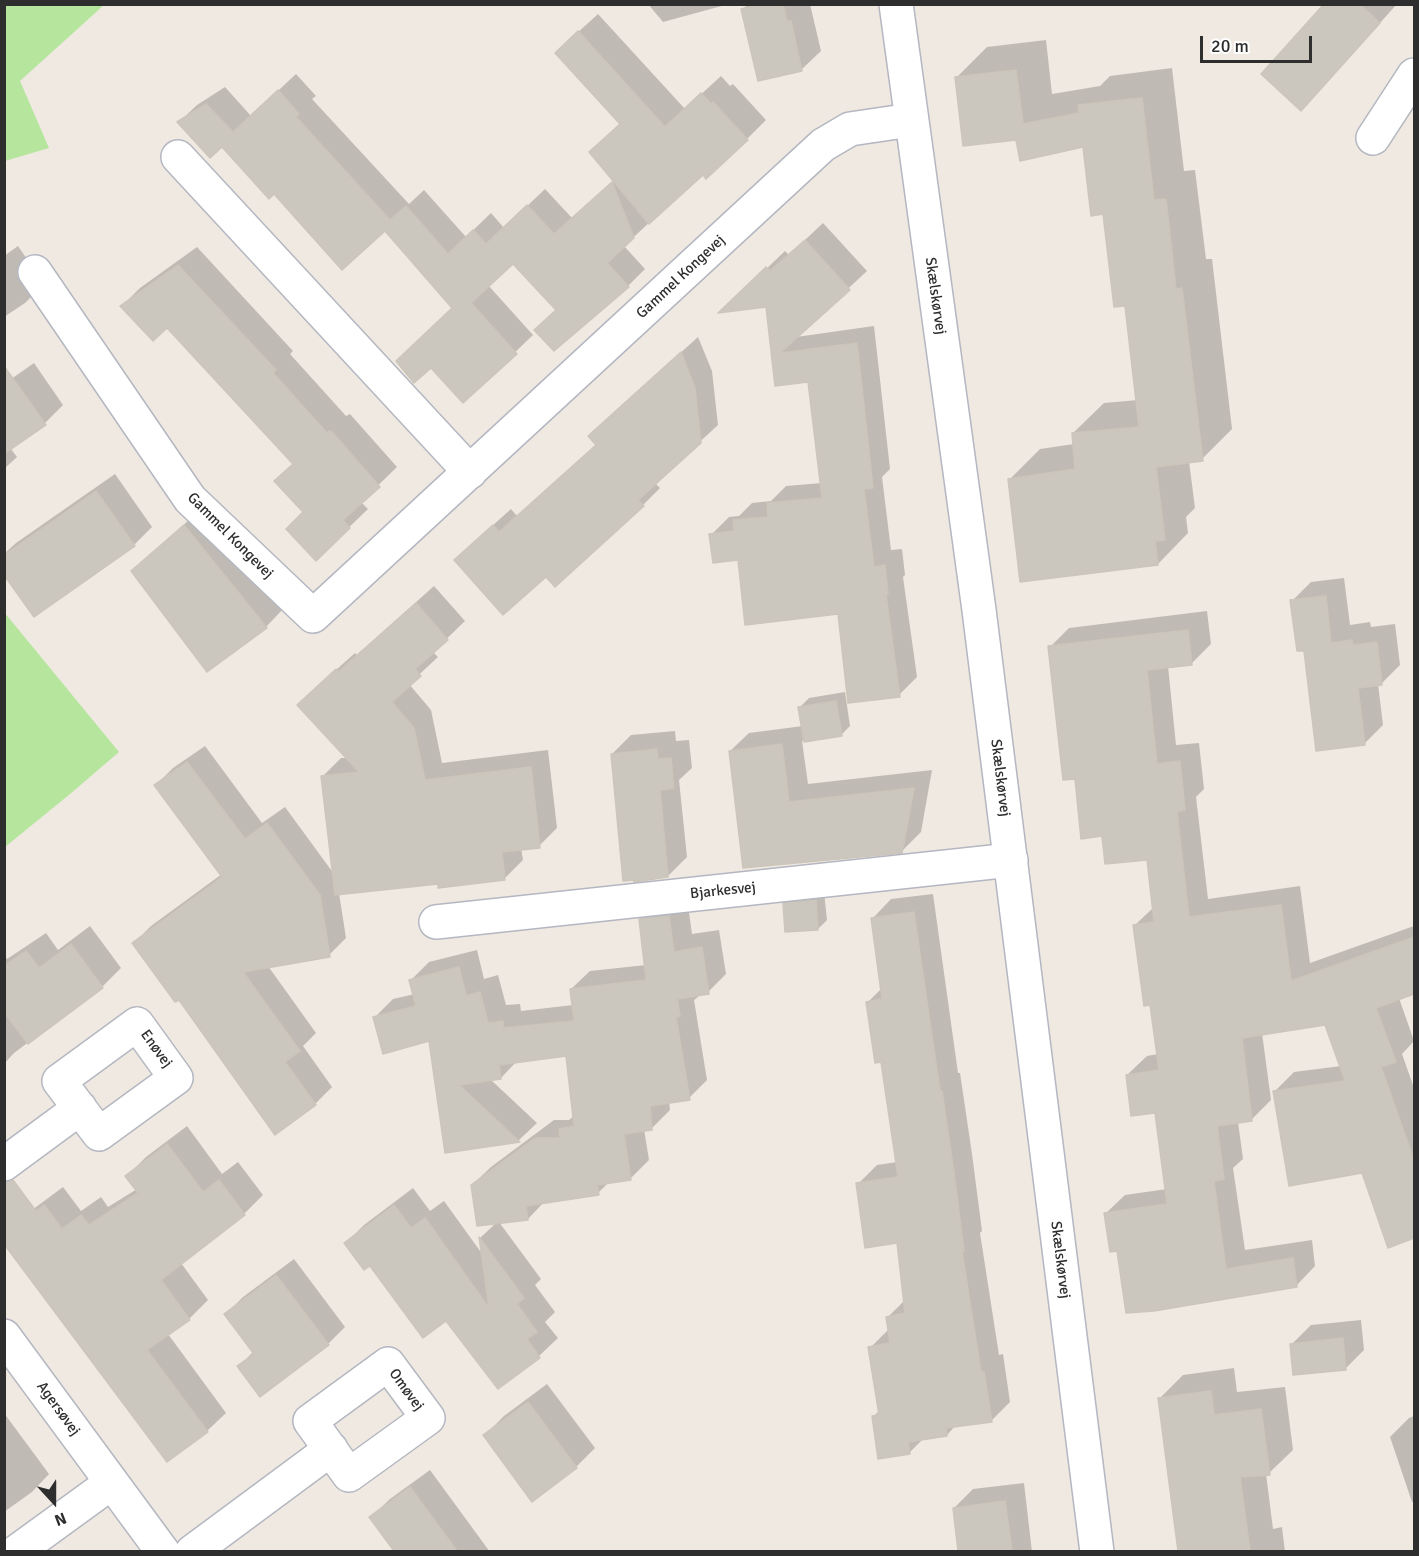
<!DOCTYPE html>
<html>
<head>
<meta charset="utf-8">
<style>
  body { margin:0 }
  #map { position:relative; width:1419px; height:1556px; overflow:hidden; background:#efe9e1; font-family:Signika,sans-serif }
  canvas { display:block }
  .frame { position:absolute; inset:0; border:6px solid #2e2e2e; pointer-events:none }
  .north { position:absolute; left:24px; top:1472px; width:60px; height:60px; -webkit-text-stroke:4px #fff; paint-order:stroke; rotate:159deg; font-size:16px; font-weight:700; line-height:24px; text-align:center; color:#2e2e2e }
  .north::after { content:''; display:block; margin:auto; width:21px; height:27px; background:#2e2e2e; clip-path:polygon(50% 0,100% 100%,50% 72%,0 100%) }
  .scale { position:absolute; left:1200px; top:36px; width:112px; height:27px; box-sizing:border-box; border:3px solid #2e2e2e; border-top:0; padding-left:8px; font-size:18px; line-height:21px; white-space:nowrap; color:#2e2e2e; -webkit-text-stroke:4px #fff; paint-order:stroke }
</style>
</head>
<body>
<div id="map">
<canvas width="1419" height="1556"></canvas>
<div class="frame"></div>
<div class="north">N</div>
<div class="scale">20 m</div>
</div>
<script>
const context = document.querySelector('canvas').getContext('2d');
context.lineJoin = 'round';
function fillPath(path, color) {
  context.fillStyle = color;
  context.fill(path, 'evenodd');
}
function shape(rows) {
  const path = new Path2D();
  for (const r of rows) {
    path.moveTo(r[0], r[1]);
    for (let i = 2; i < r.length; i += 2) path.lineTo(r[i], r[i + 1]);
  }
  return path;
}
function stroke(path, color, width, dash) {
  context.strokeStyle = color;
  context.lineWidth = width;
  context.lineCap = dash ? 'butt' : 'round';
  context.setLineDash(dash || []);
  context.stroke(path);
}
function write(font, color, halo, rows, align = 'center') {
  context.font = font + ' Signika,sans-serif';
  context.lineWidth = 6;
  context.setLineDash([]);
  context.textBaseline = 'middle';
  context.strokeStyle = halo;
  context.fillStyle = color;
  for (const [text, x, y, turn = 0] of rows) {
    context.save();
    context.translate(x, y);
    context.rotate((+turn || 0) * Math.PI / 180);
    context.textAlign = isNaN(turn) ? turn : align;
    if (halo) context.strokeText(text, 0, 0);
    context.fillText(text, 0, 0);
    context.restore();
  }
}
const green = shape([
  [5,4,104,5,20,81,49,148,5,161],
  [4,612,119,752,70,794,5,847]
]);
const shadow = shape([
  [648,4,729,4,663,22],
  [748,4,810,4,821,51,802,69,759,79,742,10],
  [1326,4,1397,4,1320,90],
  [598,14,685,109,721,76,730,86,733,84,766,120,747,139,703,173,624,246,645,269,628,286,557,309,513,262,488,285,533,335,464,401,453,308,385,229,274,192,222,145,179,122,197,105,225,87,251,116,296,74,316,96,312,99,409,204,424,190,466,237,491,213,504,228,545,189,572,218,614,180,610,133,621,123,576,34],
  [1046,40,1052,94,1100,86,1110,76,1172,68,1184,171,1195,170,1206,259,1212,259,1232,429,1202,459,1189,461,1195,508,1186,517,1188,533,1158,564,1010,479,1040,449,1074,444,1073,433,1104,403,1138,400,1126,304,1104,213,1084,145,1017,138,956,78,987,47],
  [823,223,867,271,796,337,874,326,890,469,882,477,891,550,902,549,905,575,903,577,917,677,899,695,840,612,739,558,711,535,729,517,739,516,752,503,771,501,786,486,822,483,809,381,776,385,767,305,738,296,785,251,789,255],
  [18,246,44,284,25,303,4,317,4,256],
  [197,247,293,351,290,354,346,416,350,414,397,467,361,502,368,509,316,559,294,464,167,326,122,306,140,288],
  [698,337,712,371,718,425,655,483,660,488,643,505,546,575,473,543,511,509,517,516,597,444,607,419],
  [34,363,63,405,45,423,11,449,17,457,4,469,4,384],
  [115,474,152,527,134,545,4,572,4,554,16,543],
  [202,508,283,609,266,627,208,670,133,571],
  [1344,578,1350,625,1370,622,1371,627,1395,624,1400,665,1381,684,1378,684,1383,725,1364,744,1305,649,1292,601,1311,582],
  [434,586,465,621,433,652,438,657,409,684,431,710,442,763,548,750,557,828,539,846,521,848,523,860,505,878,439,882,339,893,346,938,329,955,268,966,316,1033,303,1046,332,1087,315,1104,275,1133,179,998,134,943,151,926,222,874,156,785,173,768,205,746,262,823,285,807,334,874,323,776,341,758,348,758,317,687,355,653,357,655],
  [1207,611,1211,644,1192,663,1168,666,1176,745,1199,743,1204,789,1196,797,1208,899,1300,886,1310,963,1414,926,1414,993,1399,998,1414,1041,1402,1054,1414,1088,1414,1236,1389,1246,1363,1171,1275,1091,1294,1072,1341,1066,1326,1023,1262,1033,1271,1100,1251,1120,1238,1122,1243,1159,1233,1168,1245,1250,1312,1240,1315,1266,1296,1286,1118,1250,1105,1214,1125,1195,1167,1189,1156,1112,1127,1075,1147,1056,1158,1054,1151,1003,1135,925,1154,907,1148,858,1077,777,1050,647,1069,628],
  [845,692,850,726,841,735,802,741,808,784,932,770,921,832,902,851,744,867,730,751,749,733,803,726,800,707,809,698],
  [675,731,676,741,689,740,692,768,679,780,687,857,668,876,612,754,631,735],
  [824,892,827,920,818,929,784,904,793,895],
  [933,894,958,1073,960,1073,972,1154,982,1231,980,1233,999,1355,1003,1354,1010,1402,992,1420,956,1425,947,1435,924,1438,909,1453,874,1416,880,1410,870,1348,889,1329,888,1317,905,1300,899,1242,858,1184,877,1165,897,1162,882,1060,868,1002,882,988,873,918,891,899],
  [687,898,692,934,719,930,726,974,708,992,697,994,698,997,694,1000,707,1080,689,1098,669,1101,670,1110,652,1128,644,1129,649,1160,631,1178,610,1181,598,1193,545,1201,528,1219,499,1222,541,1279,535,1285,555,1312,545,1322,558,1338,539,1356,498,1387,446,1319,370,1264,346,1243,364,1225,413,1188,430,1211,444,1201,483,1255,480,1238,496,1223,472,1185,491,1167,554,1120,569,1120,575,1115,567,1055,517,1061,501,1078,490,1079,537,1123,519,1140,446,1152,430,1039,375,1017,393,999,415,994,411,980,429,962,477,950,484,979,498,975,506,1005,520,1004,521,1011,573,1005,571,989,590,971,646,965,640,920,658,901],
  [90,926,121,968,102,987,14,1053,4,1064,4,955,7,959,46,933,58,950],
  [187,1126,222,1174,238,1162,263,1195,244,1214,181,1263,208,1300,189,1319,168,1334,226,1413,207,1431,20,1219,63,1187,81,1211,101,1197,108,1207,137,1189,127,1176,146,1157],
  [294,1259,345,1327,328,1344,239,1366,253,1352,226,1314,243,1297],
  [1361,1320,1364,1350,1345,1369,1292,1344,1311,1325],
  [1234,1368,1237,1392,1285,1387,1293,1450,1269,1473,1266,1474,1273,1529,1282,1527,1285,1552,1179,1552,1160,1398,1183,1375],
  [547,1384,595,1448,576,1467,485,1435,504,1416],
  [4,1413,49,1474,32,1492,4,1512],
  [1414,1416,1414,1501,1412,1502,1390,1437,1409,1418],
  [430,1470,490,1552,396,1552,371,1517,390,1499],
  [1024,1483,1032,1552,960,1552,954,1508,973,1489]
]);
const building = shape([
  [761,4,783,4,787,21,791,21,802,71,758,81,741,9,761,4],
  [1324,4,1360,4,1380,23,1301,111,1261,74,1324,4],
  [578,31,665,127,701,93,711,104,713,102,748,140,706,179,703,175,649,224,589,152,620,124,555,53,578,31],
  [1016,70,1023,124,1079,113,1078,105,1142,98,1154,200,1166,199,1176,289,1182,288,1203,461,1156,467,1165,540,1155,541,1158,565,1020,582,1008,479,1075,469,1072,433,1139,427,1125,306,1114,307,1103,214,1091,216,1083,147,1020,161,1016,140,963,146,955,77,1016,70],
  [278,90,299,114,296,117,390,220,406,206,448,254,473,230,486,244,527,205,554,234,612,182,634,238,607,263,629,287,554,351,534,330,556,310,513,264,471,303,517,354,463,403,431,368,414,383,396,361,452,308,385,231,342,270,274,194,269,199,222,147,210,158,177,122,206,104,233,132,278,90],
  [805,240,850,290,780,353,857,343,873,488,864,489,874,567,885,565,888,594,886,595,900,697,848,703,838,614,745,625,738,560,713,563,709,534,734,531,733,520,768,517,767,503,822,498,808,382,775,386,766,307,718,313,766,267,770,271,805,240],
  [178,265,276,370,273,373,327,433,329,431,332,432,380,487,343,520,350,528,316,561,286,529,303,512,274,481,293,464,167,328,153,341,120,306,178,265],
  [681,352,695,388,701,443,638,500,644,506,555,587,546,577,503,615,454,560,493,525,499,532,596,445,588,436,681,352],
  [4,366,46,425,4,454,4,366],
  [96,491,135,546,34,617,4,575,4,555,96,491],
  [184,525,267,628,207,672,131,571,184,525],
  [1326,596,1331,643,1352,640,1353,645,1377,642,1382,685,1358,688,1365,745,1316,751,1304,651,1297,651,1290,600,1326,596],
  [416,603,448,640,415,669,421,676,392,702,414,728,425,780,531,767,540,848,502,852,505,880,438,888,438,884,335,895,321,776,359,772,297,705,336,669,338,672,416,603],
  [1188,630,1192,665,1147,670,1157,764,1180,761,1185,810,1177,812,1189,917,1281,905,1291,981,1414,937,1414,994,1376,1008,1396,1062,1381,1067,1414,1160,1414,1238,1388,1248,1362,1173,1289,1186,1273,1091,1345,1081,1325,1025,1242,1038,1252,1121,1217,1126,1224,1179,1214,1181,1226,1269,1293,1258,1297,1287,1154,1311,1126,1313,1117,1251,1110,1252,1104,1213,1167,1204,1155,1113,1131,1116,1126,1075,1159,1070,1150,1005,1144,1006,1133,925,1154,922,1147,860,1105,864,1102,836,1081,839,1075,779,1063,780,1048,646,1188,630],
  [836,701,842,736,804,742,798,707,836,701],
  [782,744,789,802,914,788,902,853,743,868,729,751,782,744],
  [657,749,658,759,671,758,674,788,660,790,668,877,634,882,634,880,623,881,611,754,657,749],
  [187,762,245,839,267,823,320,895,330,957,243,972,300,1051,285,1062,316,1105,275,1135,179,1000,175,1002,132,943,222,877,154,785,187,762],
  [816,900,818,930,785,932,783,903,816,900],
  [914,912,940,1091,942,1091,954,1173,964,1251,962,1251,981,1372,984,1372,992,1422,946,1428,947,1436,908,1442,910,1454,878,1459,872,1416,879,1415,868,1347,890,1343,886,1317,905,1313,897,1243,865,1248,856,1183,898,1177,881,1062,875,1063,866,1002,882,999,871,918,914,912],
  [669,916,674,952,702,947,709,994,677,999,680,1016,676,1017,690,1100,650,1106,652,1130,624,1134,631,1180,597,1185,599,1195,526,1206,528,1220,477,1226,471,1185,535,1138,560,1138,559,1129,574,1126,566,1056,499,1065,501,1079,459,1085,520,1142,445,1153,429,1041,383,1054,373,1017,416,1006,409,980,459,967,466,996,480,992,488,1023,503,1021,503,1028,574,1021,570,989,646,980,639,919,669,916],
  [71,944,103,988,28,1044,4,1012,4,966,26,951,39,968,71,944],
  [167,1144,203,1192,219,1180,245,1215,161,1280,190,1320,147,1350,208,1432,167,1462,4,1244,4,1182,13,1180,36,1211,44,1205,62,1229,81,1215,89,1225,138,1193,125,1176,167,1144],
  [394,1205,411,1228,425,1218,489,1308,479,1237,524,1298,517,1304,537,1332,527,1339,540,1358,498,1389,446,1321,423,1338,370,1266,364,1270,344,1243,394,1205],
  [276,1275,329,1345,260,1397,237,1366,254,1354,224,1314,276,1275],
  [1343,1338,1346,1370,1293,1375,1290,1344,1343,1338],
  [1211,1391,1214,1415,1261,1409,1270,1475,1240,1477,1250,1551,1178,1551,1158,1398,1211,1391],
  [528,1402,577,1468,532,1502,483,1435,528,1402],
  [410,1487,457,1551,394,1551,369,1517,410,1487],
  [1005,1501,1012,1551,958,1551,953,1508,1005,1501]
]);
const minor = shape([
  [1373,138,1414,75],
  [178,157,470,472],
  [35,272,190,499,313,616,823,145,850,129,911,120],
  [436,922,1011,860],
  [137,1024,176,1078,99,1134,59,1081,137,1024],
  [4,1164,80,1108],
  [4,1336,163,1552],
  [388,1364,428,1418,349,1475,310,1421,388,1364],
  [16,1552,111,1483],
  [192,1552,331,1449]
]);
const tertiary = shape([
  [896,4,979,610,1097,1552]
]);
const streetNames = [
  ["Gammel Kongevej",681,277,-43],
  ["Skælskørvej",935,296,82],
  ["Gammel Kongevej",230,536,45],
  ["Skælskørvej",1000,778,83],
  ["Bjarkesvej",723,891,-6],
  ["Enøvej",156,1049,54],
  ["Skælskørvej",1060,1260,83],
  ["Omøvej",406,1390,54],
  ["Agersøvej",58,1409,54]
];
fillPath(green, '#b6e59e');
fillPath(shadow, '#0003');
fillPath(building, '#cbc7bf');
stroke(building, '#cbc5ba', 1.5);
stroke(minor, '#b4b7c1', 36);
stroke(tertiary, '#b4b7c1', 36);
stroke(minor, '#fff', 33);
stroke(tertiary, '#fff', 33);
write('15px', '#2e2e2e', '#fff', streetNames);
</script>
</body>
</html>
